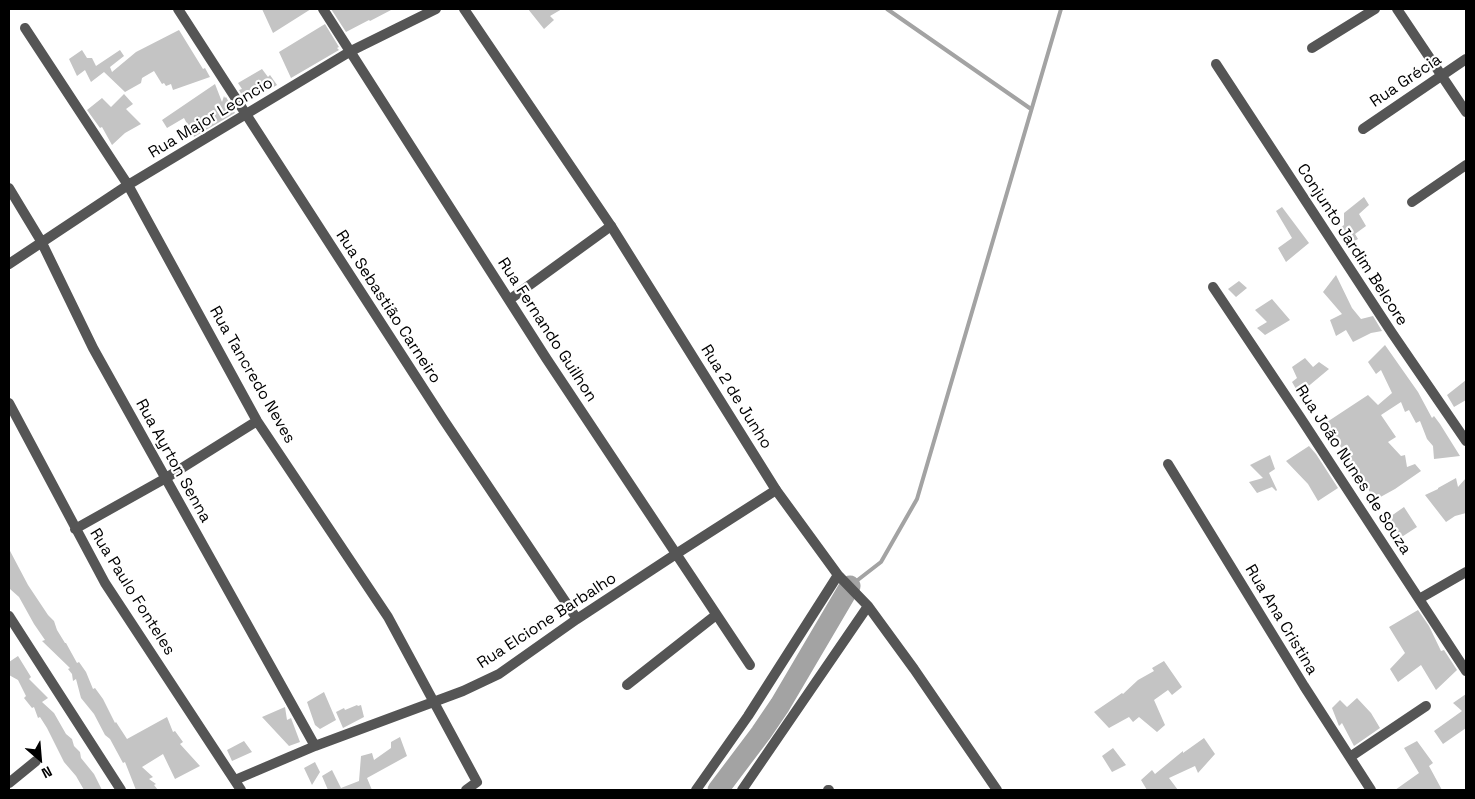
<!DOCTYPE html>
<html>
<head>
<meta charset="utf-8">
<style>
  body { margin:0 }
  #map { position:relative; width:1475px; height:799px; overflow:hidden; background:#fff; font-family:"Space Grotesk",sans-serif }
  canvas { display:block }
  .frame { position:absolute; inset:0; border:10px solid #000; pointer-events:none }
  .north { position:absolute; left:15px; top:734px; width:50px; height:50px; -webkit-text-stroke:4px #fff; paint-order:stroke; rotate:153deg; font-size:14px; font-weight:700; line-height:20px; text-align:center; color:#000 }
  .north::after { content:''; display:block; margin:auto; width:18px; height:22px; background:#000; clip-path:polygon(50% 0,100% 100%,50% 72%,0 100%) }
</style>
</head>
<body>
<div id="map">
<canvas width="1475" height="799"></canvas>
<div class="frame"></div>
<div class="north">N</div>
</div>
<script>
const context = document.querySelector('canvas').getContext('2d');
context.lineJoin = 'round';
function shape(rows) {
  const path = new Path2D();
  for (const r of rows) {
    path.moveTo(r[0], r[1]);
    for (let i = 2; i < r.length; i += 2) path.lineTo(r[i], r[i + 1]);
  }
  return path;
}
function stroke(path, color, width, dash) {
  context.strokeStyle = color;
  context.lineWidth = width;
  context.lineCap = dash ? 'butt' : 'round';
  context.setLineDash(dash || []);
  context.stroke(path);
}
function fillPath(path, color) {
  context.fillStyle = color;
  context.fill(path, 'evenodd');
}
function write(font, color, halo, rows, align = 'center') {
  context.font = font + ' "Space Grotesk",sans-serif';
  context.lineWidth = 4.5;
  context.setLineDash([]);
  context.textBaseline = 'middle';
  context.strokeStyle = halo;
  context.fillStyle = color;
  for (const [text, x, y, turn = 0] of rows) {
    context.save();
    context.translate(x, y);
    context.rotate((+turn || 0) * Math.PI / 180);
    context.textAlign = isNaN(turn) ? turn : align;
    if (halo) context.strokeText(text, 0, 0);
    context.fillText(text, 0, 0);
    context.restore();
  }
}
const stream = shape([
  [887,9,1031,109],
  [850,586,881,562,917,499,1061,9]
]);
const river = shape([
  [718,790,761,733,780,705,850,586]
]);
const building = shape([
  [262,9,311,9,273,33],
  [331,9,393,9,370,21,369,20,346,32],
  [528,9,562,9,550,16,554,20,544,29],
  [325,24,339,47,337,48,339,50,291,78,279,52],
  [179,30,203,69,205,68,210,77,173,90,171,84,166,86,164,83,162,84,154,71,142,78,141,83,125,92,104,72,91,82,85,70,77,76,69,59,82,50,87,58,92,58,96,66,120,50,124,56,110,67,112,72,136,52],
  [262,69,268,77,270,75,277,85,256,97,254,95,251,97,249,93,243,97,239,90,242,89,238,83],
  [215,84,222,102,224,96,225,98,226,97,235,113,194,137,184,118,167,128,162,120],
  [124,94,133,104,126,109,141,124,125,133,112,145,102,127,100,128,87,110,102,98,111,107],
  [1364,197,1369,205,1359,214,1366,226,1355,234,1358,239,1347,245,1337,230,1344,225,1344,213],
  [1282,207,1309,243,1286,262,1278,248,1292,238,1276,211],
  [1336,275,1352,308,1361,319,1373,316,1382,331,1371,333,1353,342,1346,330,1336,336,1330,320,1342,314,1323,292],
  [1239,281,1247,288,1236,297,1228,289],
  [1272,299,1290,320,1265,335,1257,328,1267,322,1255,310],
  [1385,345,1418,392,1432,418,1434,416,1440,424,1460,456,1434,459,1433,446,1427,439,1420,421,1416,423,1409,410,1405,412,1401,402,1381,415,1396,437,1388,442,1401,456,1405,455,1407,467,1415,464,1421,471,1395,489,1375,500,1354,467,1352,468,1345,459,1347,458,1334,435,1335,434,1327,422,1368,395,1378,405,1392,393,1381,370,1376,374,1368,362],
  [1305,358,1313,367,1319,362,1329,369,1299,394,1292,382,1297,378,1292,367],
  [1466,380,1466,400,1454,407,1447,395],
  [1309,446,1316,454,1338,488,1318,501,1308,484,1286,461],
  [1270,455,1275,469,1269,473,1277,490,1276,491,1272,487,1257,493,1249,482,1263,478,1250,465],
  [1456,478,1458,487,1466,478,1466,513,1455,516,1446,522,1425,495,1438,489,1438,488],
  [1404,507,1417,527,1397,540,1384,521],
  [9,549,28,585,48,615,54,621,57,630,65,643,66,643,77,663,79,662,86,672,93,689,95,688,103,699,115,723,116,722,127,739,167,717,173,732,175,731,183,742,180,744,200,766,175,779,163,754,142,767,153,777,149,779,156,784,154,785,158,790,136,790,125,762,123,763,110,739,105,735,94,714,81,698,76,679,73,681,72,674,68,669,70,668,42,641,45,640,34,624,19,597,10,589,9,586],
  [1418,610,1429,626,1441,651,1444,650,1457,670,1436,690,1421,665,1398,682,1390,669,1405,653,1389,627],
  [18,656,31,677,29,679,48,698,42,702,54,713,66,734,72,739,74,746,80,752,81,758,94,774,102,790,84,790,76,776,64,762,47,728,40,717,38,718,34,707,32,708,24,698,26,696,18,680,9,675,9,662],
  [1164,661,1182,687,1172,695,1168,690,1154,700,1165,725,1157,732,1139,717,1133,722,1129,717,1109,728,1094,712,1122,693,1123,694,1138,680,1154,671,1152,668],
  [324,692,336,720,320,729,315,725,307,702],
  [1466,694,1466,728,1443,744,1434,731,1462,711,1453,703],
  [1357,698,1371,713,1380,728,1354,746,1342,723,1339,726,1332,708,1340,700,1347,707],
  [357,705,358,706,361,705,364,717,343,728,336,712,344,708,345,710],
  [285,707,287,720,291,718,300,742,289,746,262,717],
  [400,737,407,756,367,778,372,790,328,790,322,776,332,770,341,788,359,781,361,756,372,753,374,760,391,748,391,742],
  [1204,738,1215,754,1198,773,1195,766,1169,778,1178,790,1147,790,1141,780,1152,770,1155,774,1183,751,1183,753],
  [244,741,252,752,232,761,227,750],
  [1417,741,1433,763,1429,766,1442,790,1395,790,1419,773,1404,748],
  [1113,748,1126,765,1112,772,1102,756],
  [315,762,320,772,312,785,304,768]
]);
const minor = shape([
  [178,9,443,419,577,619],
  [323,9,546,358,750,665],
  [1397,9,1466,112],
  [25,28,128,185,257,421,388,617,477,782,466,790],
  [1312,48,1375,9],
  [1216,64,1392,333,1466,441],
  [1363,129,1466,59],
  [9,188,41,241,93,348,315,746],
  [1412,202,1466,165],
  [9,264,128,185,351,51,436,9],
  [1213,287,1300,417,1466,671],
  [509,300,611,226],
  [9,403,105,583,241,790],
  [1168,464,1304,686,1371,790],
  [75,529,166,478,257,421],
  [1419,599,1466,572],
  [9,616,121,790],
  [627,685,716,615],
  [1350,757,1426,706],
  [235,780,315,746,463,691,499,674,577,619,676,554,776,490],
  [9,783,36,761],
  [828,790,829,790]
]);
const tertiary = shape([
  [464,9,611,226,776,490,838,575,868,606,914,669,997,790],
  [696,790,748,716,838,575],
  [742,790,868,606]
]);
const streetNames = [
  ["Rua Grécia",1406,81,-34],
  ["Rua Major Leoncio",211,118,-31],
  ["Conjunto Jardim Belcore",1352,245,57],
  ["Rua Sebastião Carneiro",388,307,57],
  ["Rua Fernando Guilhon",547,330,57],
  ["Rua Tancredo Neves",252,375,60],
  ["Rua 2 de Junho",736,397,58],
  ["Rua Ayrton Senna",173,461,61],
  ["Rua João Nunes de Souza",1353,470,57],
  ["Rua Paulo Fonteles",132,592,58],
  ["Rua Ana Cristina",1281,620,59],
  ["Rua Elcione Barbalho",547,621,-33]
];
stroke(stream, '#a3a3a3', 4);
stroke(river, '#a3a3a3', 21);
fillPath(building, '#c4c4c4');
stroke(minor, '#555', 10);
stroke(tertiary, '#555', 10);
write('16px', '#000', '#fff', streetNames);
</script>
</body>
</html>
